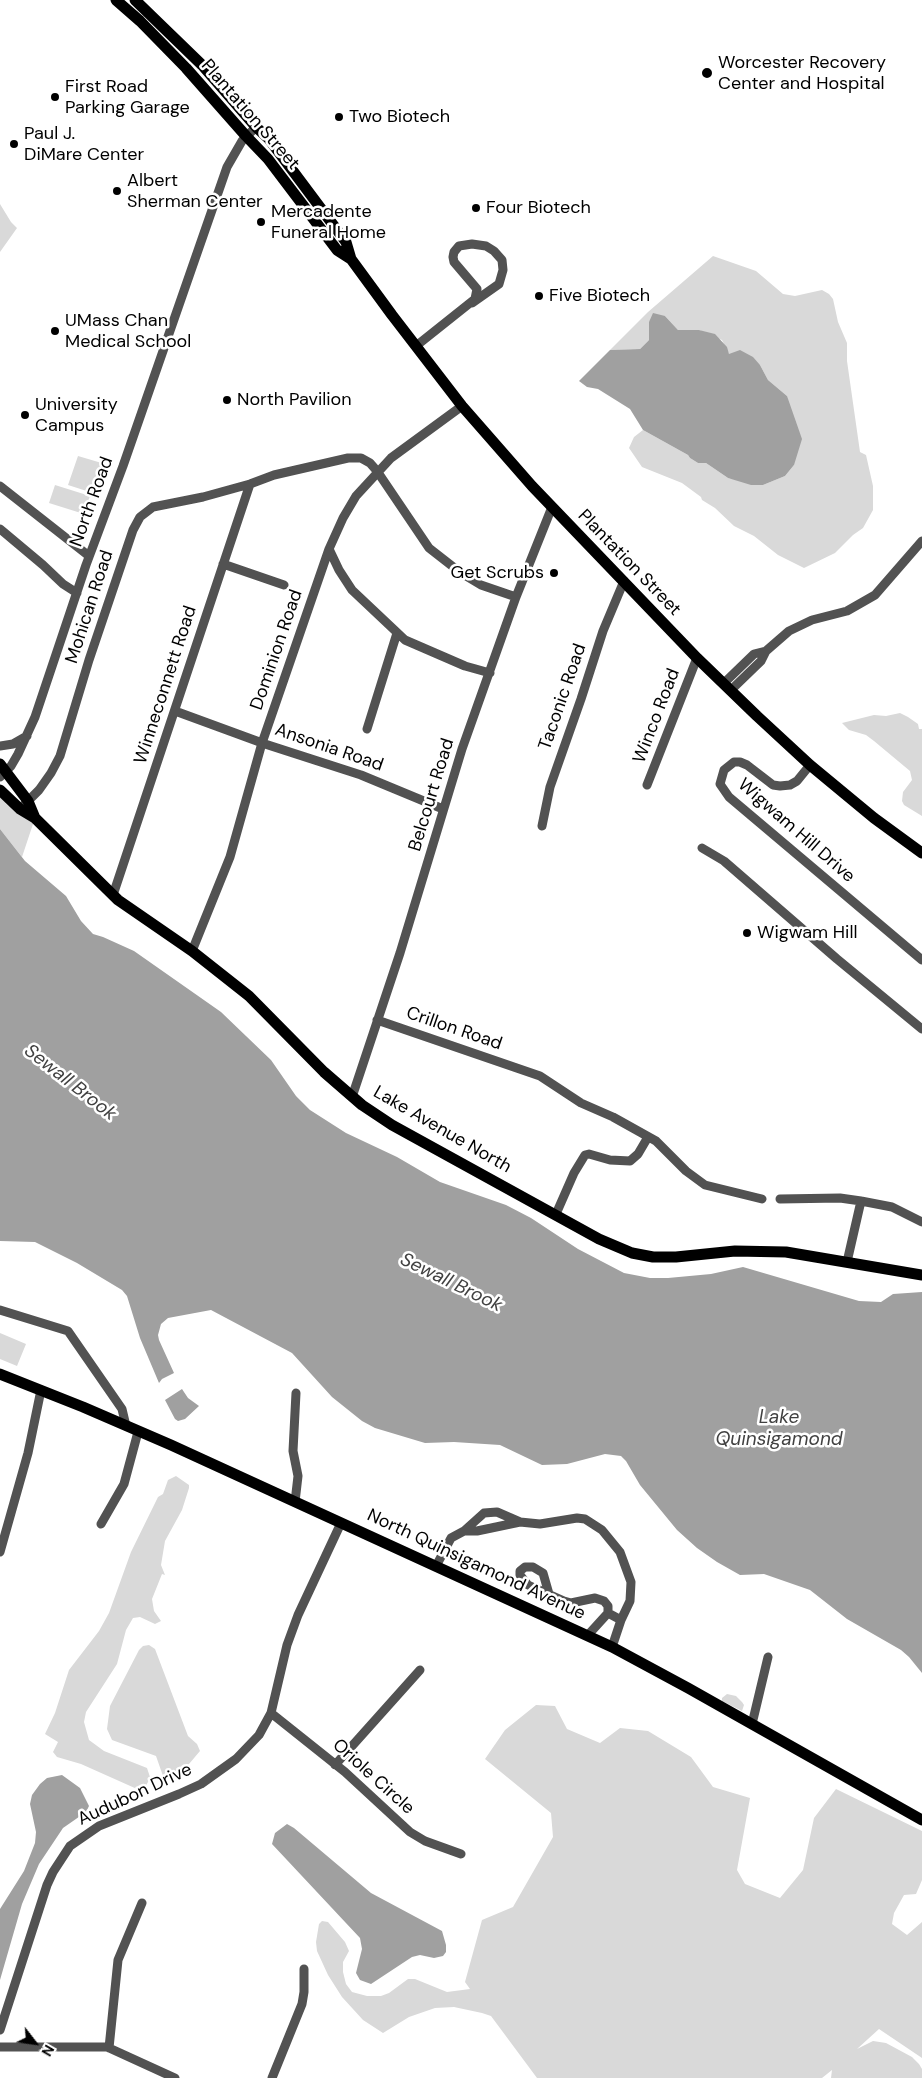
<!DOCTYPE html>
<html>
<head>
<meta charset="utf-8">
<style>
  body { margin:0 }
  #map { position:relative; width:922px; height:2078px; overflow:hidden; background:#fff; font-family:"DM Sans",sans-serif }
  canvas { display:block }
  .north { position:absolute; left:10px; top:2018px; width:50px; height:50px; -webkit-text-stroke:4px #fff; paint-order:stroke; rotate:120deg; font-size:14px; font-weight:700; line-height:20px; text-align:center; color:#000 }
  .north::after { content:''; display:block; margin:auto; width:18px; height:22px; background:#000; clip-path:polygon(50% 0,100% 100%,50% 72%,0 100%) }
</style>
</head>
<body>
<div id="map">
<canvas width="922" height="2078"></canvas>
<div class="north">N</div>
</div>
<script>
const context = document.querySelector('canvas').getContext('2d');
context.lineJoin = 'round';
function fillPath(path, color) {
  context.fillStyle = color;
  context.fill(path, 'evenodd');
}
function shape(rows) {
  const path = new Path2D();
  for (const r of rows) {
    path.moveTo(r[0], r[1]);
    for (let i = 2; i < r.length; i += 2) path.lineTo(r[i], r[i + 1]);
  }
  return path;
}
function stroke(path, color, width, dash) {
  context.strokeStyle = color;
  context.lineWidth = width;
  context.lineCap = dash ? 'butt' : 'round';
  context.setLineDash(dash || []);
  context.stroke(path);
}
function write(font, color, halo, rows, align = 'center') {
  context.font = font + ' "DM Sans",sans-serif';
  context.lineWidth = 5;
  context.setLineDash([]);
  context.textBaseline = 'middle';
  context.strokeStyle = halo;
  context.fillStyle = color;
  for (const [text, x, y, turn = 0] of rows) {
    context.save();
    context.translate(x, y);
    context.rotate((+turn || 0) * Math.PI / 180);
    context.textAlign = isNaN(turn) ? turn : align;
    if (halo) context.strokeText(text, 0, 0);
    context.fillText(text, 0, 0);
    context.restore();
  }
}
const green = shape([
  [0,204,11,222,17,228,0,252],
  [713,256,756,271,783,294,795,296,822,290,829,294,833,299,838,322,847,343,847,361,860,452,866,455,873,486,873,510,863,528,853,535,835,553,804,568,778,555,754,536,734,526,715,508,702,500,701,497,682,483,642,467,629,448,634,437,643,430,688,455,690,458,698,463,706,463,728,478,763,485,785,476,794,465,787,396,768,380,760,365,729,354,722,340,699,330,678,330,665,316,649,322,649,340,640,349,610,350,648,312],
  [78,456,105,464,96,494,68,485],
  [55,485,90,496,84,514,49,503],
  [900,713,908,717,918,724,919,729,922,729,922,816,904,805,902,801,903,792,912,780,910,771,874,741,866,735,849,730,842,723,874,715,886,716],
  [0,790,35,818,22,857,0,829],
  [0,1333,26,1344,17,1366,0,1359],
  [176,1476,189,1485,189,1488,182,1510,165,1541,161,1565,165,1575,162,1574,152,1599,154,1611,161,1621,155,1624,140,1617,133,1618,126,1630,117,1664,86,1712,84,1722,89,1740,104,1751,147,1768,150,1777,148,1782,144,1789,137,1789,81,1764,57,1757,53,1752,58,1742,45,1734,55,1713,69,1670,99,1631,109,1613,131,1552,158,1497,163,1494,168,1480],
  [149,1645,155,1649,188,1736,197,1744,200,1751,178,1777,168,1779,163,1776,156,1756,112,1740,107,1729,110,1706,139,1650,143,1646],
  [727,1694,736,1696,742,1702,744,1705,742,1711,722,1701,722,1698],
  [536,1705,555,1706,567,1729,600,1743,620,1728,648,1731,691,1757,713,1787,750,1798,737,1870,745,1884,780,1898,803,1870,814,1818,836,1789,922,1831,922,1880,916,1894,904,1895,894,1913,892,1924,907,1935,922,1922,922,2058,879,2029,857,2049,873,2041,886,2043,912,2057,919,2064,922,2069,922,2078,831,2078,832,2070,822,2078,537,2078,491,2016,482,2013,454,2007,435,2008,409,2017,383,2033,363,2020,342,1997,328,1975,317,1951,316,1942,319,1924,322,1921,328,1922,345,1942,349,1951,343,1962,343,1972,346,1984,352,1992,367,1996,381,1996,389,1993,408,1979,415,1979,447,1992,470,1989,465,1982,482,1920,513,1907,553,1837,551,1813,485,1759,505,1730]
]);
const water = shape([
  [653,313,665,316,678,330,699,330,715,334,727,347,729,354,740,350,753,357,760,365,768,380,787,396,802,439,794,465,785,476,763,485,751,485,728,478,706,463,698,463,690,458,688,455,643,430,630,409,598,389,587,387,579,381,610,350,640,349,649,340,649,322],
  [0,829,25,861,66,896,81,921,93,934,103,937,134,951,221,1012,271,1060,296,1096,310,1110,346,1133,397,1157,440,1182,506,1205,531,1218,578,1249,624,1273,650,1278,668,1278,711,1274,743,1267,859,1301,881,1302,893,1294,922,1292,922,1673,909,1657,901,1650,847,1619,810,1590,764,1574,740,1575,717,1562,697,1548,677,1530,640,1485,626,1461,621,1456,605,1454,567,1464,542,1465,500,1445,454,1442,425,1443,375,1428,362,1421,332,1397,292,1353,211,1310,168,1318,161,1324,158,1335,159,1340,174,1373,162,1379,159,1383,140,1338,127,1296,122,1290,77,1263,35,1242,0,1241],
  [182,1389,188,1398,199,1406,185,1419,178,1421,175,1419,165,1400],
  [62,1775,80,1788,89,1806,86,1812,63,1828,39,1864,22,1904,0,1980,0,1909,24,1871,35,1843,36,1832,30,1804,32,1795,40,1784,47,1778],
  [287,1824,294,1828,371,1893,442,1931,446,1945,446,1952,443,1956,434,1958,420,1955,412,1957,371,1984,360,1980,356,1973,362,1949,360,1938,272,1844,275,1833]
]);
const minor = shape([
  [416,346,475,299,477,289,454,262,453,257,454,252,459,246,472,244,486,246,494,251,502,260,503,270,499,284,472,303],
  [0,486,89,556],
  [0,529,43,565,63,584,77,593],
  [329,549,339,570,352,590,405,640,465,666,490,673],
  [223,564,284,585],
  [724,683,754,654,766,651],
  [731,690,761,661,766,651,789,631,812,620,847,611,875,595,922,541],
  [175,711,265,744,361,775,443,809],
  [367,729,397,633],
  [0,746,13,744,27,736],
  [810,765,797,781,790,785,780,786,773,785,747,765,740,762,734,762,724,770,720,784,729,797,922,960],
  [0,777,11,766,18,754,35,717,86,565,123,466,227,167,242,141,256,127],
  [647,785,697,658],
  [24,805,39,790,51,773,60,756,89,660,133,530,140,517,153,507,203,497,250,484,274,475,348,458,361,458,370,463,377,471,429,548,461,573,481,585,516,597],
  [542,826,550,787,581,699,603,631,624,581],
  [702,848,724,861,837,959,922,1029],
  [113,895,250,484],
  [192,951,230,857,262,743,329,549,343,518,356,496,391,458,462,406],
  [377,1020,540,1076,581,1103,613,1117,656,1141,686,1171,705,1185,762,1199],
  [352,1097,400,953,462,749,516,597,552,507],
  [780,1199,840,1198,861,1201,892,1207,922,1222],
  [556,1214,574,1173,585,1155,589,1154,610,1160,630,1161,638,1154,648,1137],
  [847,1262,861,1201],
  [0,1310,68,1331,122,1409,126,1426],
  [295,1502,298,1476,293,1451,296,1393],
  [520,1522,540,1524,577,1518,585,1519,602,1530,620,1552,631,1582,630,1601,621,1620,608,1613],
  [101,1524,124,1484,138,1432],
  [0,1552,28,1453,41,1390],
  [436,1566,451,1538,464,1531,484,1513,497,1512,520,1522,477,1531,464,1531],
  [549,1594,543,1573,533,1567,525,1567,520,1571,520,1575,528,1585,564,1601,571,1603,595,1598,604,1601,608,1606,608,1613,588,1635],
  [612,1647,621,1620],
  [271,1713,345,1772,410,1832,425,1841,461,1854],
  [752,1724,768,1657],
  [335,1765,420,1670],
  [0,2030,47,1885,53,1872,70,1846,99,1826,179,1794,201,1784,236,1759,259,1735,271,1713,287,1645,298,1615,341,1523],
  [0,2047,107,2047,175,2078],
  [109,2048,118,1960,142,1903],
  [272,2078,302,2004,304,1992,304,1969]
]);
const major = shape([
  [116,0,140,21,186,68,246,136,268,159,337,250,351,259],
  [135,0,202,65,256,127,269,139,346,242,351,259,392,315,462,406,532,486,697,658,757,716,810,765,874,818,922,853],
  [0,764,28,801,35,818],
  [0,790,20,809,35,818,118,900,192,951,249,996,324,1072,362,1105,392,1125,599,1239,632,1253,653,1257,676,1257,735,1251,786,1252,922,1275],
  [0,1374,83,1407,171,1445,612,1647,688,1688,922,1820]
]);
const markers = [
  [707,73,6,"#000"],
  [55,97,5,"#000"],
  [339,117,5,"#000"],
  [14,144,5,"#000"],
  [117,191,5,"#000"],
  [476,208,5,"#000"],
  [261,222,5,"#000"],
  [539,296,5,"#000"],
  [55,331,5,"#000"],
  [227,400,5,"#000"],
  [25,415,5,"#000"],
  [554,573,5,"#000"],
  [747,933,5,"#000"]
];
const poiNames = [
  ["Worcester Recovery",718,63],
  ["Center and Hospital",718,84],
  ["First Road",65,87],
  ["Parking Garage",65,108],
  ["Two Biotech",349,117],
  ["Paul J.",24,134],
  ["DiMare Center",24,155],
  ["Albert",127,181],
  ["Sherman Center",127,202],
  ["Four Biotech",486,208],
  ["Mercadente",271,212],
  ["Funeral Home",271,233],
  ["Five Biotech",549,296],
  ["UMass Chan",65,321],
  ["Medical School",65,342],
  ["North Pavilion",237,400],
  ["University",35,405],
  ["Campus",35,426],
  ["Get Scrubs",544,573,"right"],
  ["Wigwam Hill",757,933]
];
const streetNames = [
  ["Plantation Street",250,115,49],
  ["North Road",92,502,-70],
  ["Plantation Street",629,563,46],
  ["Mohican Road",90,607,-72],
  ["Dominion Road",277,650,-71],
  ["Winneconnett Road",166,685,-72],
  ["Taconic Road",563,697,-71],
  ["Winco Road",657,716,-69],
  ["Ansonia Road",329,748,19],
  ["Belcourt Road",432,795,-73],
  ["Wigwam Hill Drive",796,831,41],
  ["Crillon Road",454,1029,19],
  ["Lake Avenue North",442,1130,30],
  ["North Quinsigamond Avenue",476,1565,25],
  ["Oriole Circle",373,1777,42],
  ["Audubon Drive",135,1795,-25]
];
const waterNames = [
  ["Sewall Brook",70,1083,38],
  ["Sewall Brook",451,1283,26],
  ["Lake",779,1418],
  ["Quinsigamond",779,1440]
];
fillPath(green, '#d9d9d9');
fillPath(water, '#a0a0a0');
stroke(minor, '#525252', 9);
stroke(major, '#000', 11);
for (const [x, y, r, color] of markers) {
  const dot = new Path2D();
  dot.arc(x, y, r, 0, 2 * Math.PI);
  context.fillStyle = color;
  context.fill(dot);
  stroke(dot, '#fff', 2);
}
write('18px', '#000', '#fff', poiNames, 'left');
write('18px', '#000', '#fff', streetNames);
write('italic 19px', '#414141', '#fff', waterNames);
</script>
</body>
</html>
